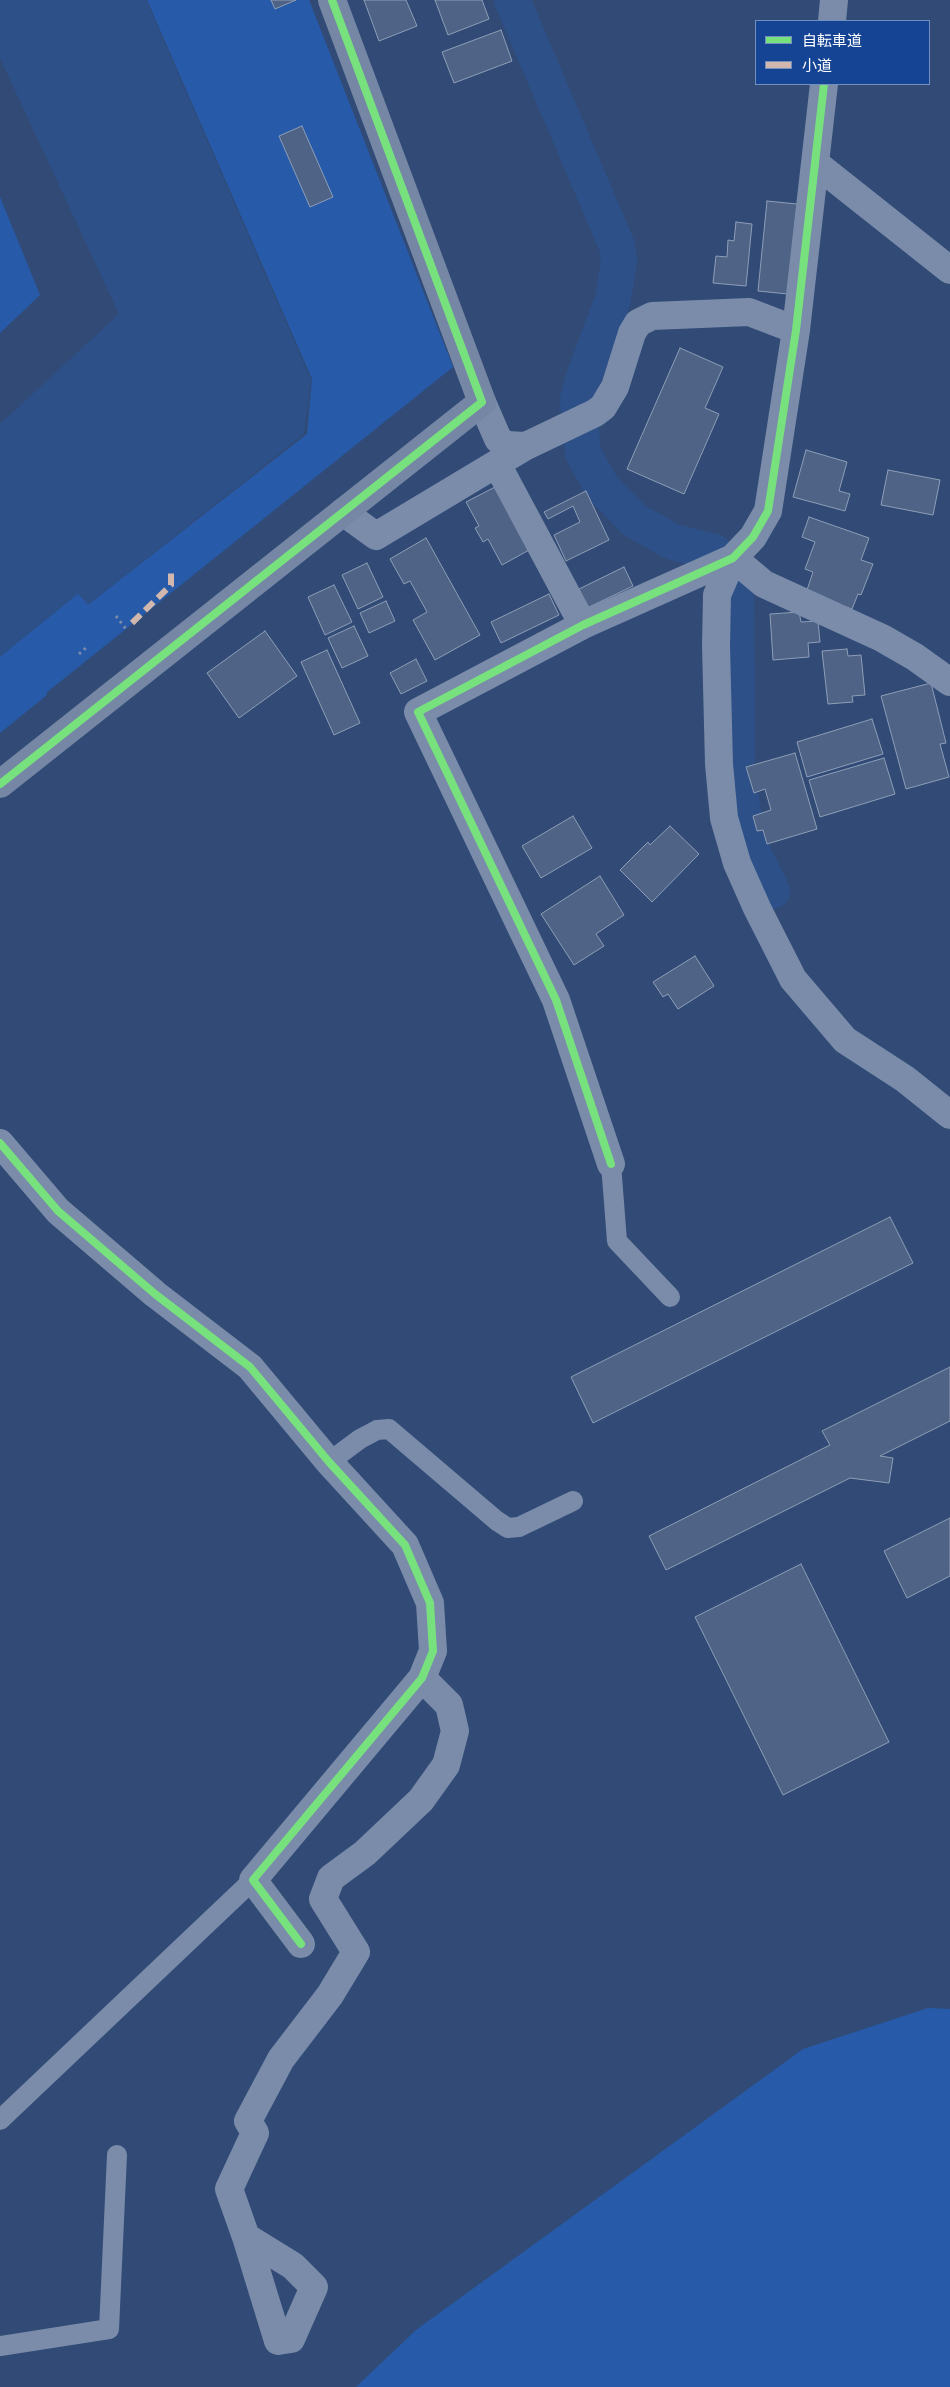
<!DOCTYPE html>
<html>
<head>
<meta charset="utf-8">
<style>
  body { margin:0 }
  #map { position:relative; width:950px; height:2387px; overflow:hidden; background:#314b76; font-family:"Asap Condensed","Noto Sans JP",sans-serif }
  canvas { display:block }
  .legend { position:absolute; left:755px; top:20px; width:175px; height:65px; box-sizing:border-box; background:#144493; border:1px solid #728fbe; margin:0; padding:6px 9px; list-style:none; font-size:15px; color:#fff }
  .legend li { display:flex; align-items:center; gap:10px; height:25px }
  .legend b { width:25px; border:1px solid #728fbe }
</style>
</head>
<body>
<div id="map">
<canvas width="950" height="2387"></canvas>
<ul class="legend">
<li><b style="height:6px;background:#77e17e"></b>自転車道</li>
<li><b style="height:6px;background:#d1b7ad"></b>小道</li>
</ul>
</div>
<script>
const context = document.querySelector('canvas').getContext('2d');
context.lineJoin = 'round';
function fillPath(path, color) {
  context.fillStyle = color;
  context.fill(path, 'evenodd');
}
function shape(rows) {
  const path = new Path2D();
  for (const r of rows) {
    path.moveTo(r[0], r[1]);
    for (let i = 2; i < r.length; i += 2) path.lineTo(r[i], r[i + 1]);
  }
  return path;
}
function stroke(path, color, width, dash) {
  context.strokeStyle = color;
  context.lineWidth = width;
  context.lineCap = dash ? 'butt' : 'round';
  context.setLineDash(dash || []);
  context.stroke(path);
}
const green = shape([
  [147,0,309,0,453,367,46,693,47,695,0,733,0,656,78,593,89,604,307,434,312,379],
  [0,197,40,295,0,333],
  [928,2008,950,2009,950,2387,356,2387,416,2330,803,2049]
]);
const water = shape([
  [0,0,146,0,311,380,304,434,88,605,78,594,0,657,0,424,119,314,0,58]
]);
const canal = shape([
  [512,0,617,246,619,261,613,299,584,377,578,400,583,453,602,487,634,520,673,542,714,552,736,585,737,768,742,808,753,853,772,891]
]);
const building = shape([
  [271,0,296,0,275,9,271,0],
  [364,0,406,0,417,26,379,41,364,0],
  [435,0,482,0,489,19,448,35,435,0],
  [501,30,512,61,454,83,442,52,501,30],
  [302,126,333,197,310,207,279,136,302,126],
  [767,201,797,204,788,294,758,291,767,201],
  [736,222,752,224,746,286,713,283,716,256,727,257,728,240,734,241,736,222],
  [680,348,723,367,705,408,719,414,684,494,627,469,680,348],
  [806,450,847,462,839,491,850,494,845,511,793,497,806,450],
  [888,470,940,480,933,515,881,505,888,470],
  [497,486,531,549,502,565,488,539,483,542,475,528,479,526,466,502,497,486],
  [586,491,609,540,566,561,554,535,580,522,573,506,548,519,544,512,586,491],
  [809,517,869,538,861,560,873,564,861,595,858,594,852,609,806,593,813,572,805,569,815,542,802,537,809,517],
  [426,538,480,635,435,660,413,620,427,612,410,581,404,584,390,559,426,538],
  [367,563,383,597,358,609,342,575,367,563],
  [624,567,633,586,587,608,579,589,624,567],
  [334,585,352,622,325,635,308,597,334,585],
  [549,594,559,615,501,643,491,622,549,594],
  [386,601,395,621,369,633,360,613,386,601],
  [799,612,801,622,818,621,820,642,808,643,809,657,773,660,770,614,799,612],
  [354,626,368,656,342,668,328,638,354,626],
  [265,631,297,676,239,718,207,673,265,631],
  [847,649,848,656,861,655,865,695,852,696,853,702,828,704,822,651,847,649],
  [327,650,360,723,334,735,301,662,327,650],
  [416,659,427,681,401,694,390,673,416,659],
  [931,683,946,743,940,744,949,777,906,789,881,696,931,683],
  [872,719,883,754,807,777,797,742,872,719],
  [795,753,817,829,767,844,763,830,757,831,753,816,771,810,765,789,754,793,746,767,795,753],
  [884,758,895,794,820,817,809,780,884,758],
  [573,816,592,848,541,878,522,846,573,816],
  [670,826,699,854,652,902,620,870,648,842,650,845,670,826],
  [600,876,624,915,596,934,604,946,574,965,541,914,600,876],
  [695,956,714,986,678,1009,668,994,663,997,653,982,695,956],
  [890,1217,913,1263,593,1423,571,1377,890,1217],
  [950,1367,950,1421,880,1456,893,1458,889,1483,850,1478,666,1570,649,1536,830,1445,822,1431,950,1367],
  [950,1518,950,1576,907,1598,884,1551,950,1518],
  [801,1564,889,1742,783,1795,695,1617,801,1564]
]);
const path = shape([
  [116,616,126,629],
  [79,654,88,646]
]);
const lane = shape([
  [611,1164,617,1241,670,1297],
  [329,1462,360,1439,377,1430,389,1429,497,1521,508,1528,519,1527,573,1501],
  [0,2120,253,1880],
  [0,2346,109,2329,117,2155]
]);
const street = shape([
  [832,21,834,0],
  [815,163,950,270],
  [482,402,498,439,506,445,526,446,595,413,603,407,615,387,632,333,638,323,652,316,749,312,796,330],
  [497,464,583,625],
  [343,512,376,536,526,446],
  [733,558,717,595,716,646,719,764,724,818,737,863,757,908,793,979,845,1040,905,1079,950,1115],
  [733,558,764,584,882,638,915,657,950,682],
  [0,1143,58,1211,155,1294,250,1367,329,1462,405,1545,430,1603,433,1651,422,1678,253,1880,301,1944],
  [611,1164,556,1000,418,712,583,625,733,558,753,537,768,511,796,330,824,84],
  [246,2237,278,2341,291,2339,314,2287,293,2266,246,2237,229,2189,255,2133,248,2121,281,2059,330,1995,356,1952,323,1899,331,1878,365,1853,421,1800,446,1765,455,1731,449,1705,422,1678]
]);
const secondary = shape([
  [0,784,482,402,332,0]
]);
const quiet = shape([
  [132,623,171,585,171,572]
]);
const cycleway = shape([
  [0,784,482,402,332,0],
  [0,1143,58,1211,155,1294,250,1367,329,1462,405,1545,430,1603,433,1651,422,1678,253,1880,301,1944],
  [611,1164,556,1000,418,712,583,625,733,558,753,537,768,511,796,330,824,84]
]);
fillPath(green, '#275baa');
fillPath(water, '#2d5089');
stroke(canal, '#2d5089', 36);
fillPath(building, '#4e6385');
stroke(building, '#8e9eb7', 1);
stroke(path, '#7a8ca9', 3, [2.5, 4]);
stroke(lane, '#7a8ca9', 20);
stroke(street, '#7a8ca9', 28);
stroke(secondary, '#7587a5', 28);
stroke(quiet, '#d1b7ad', 6, [12, 6]);
stroke(cycleway, '#77e17e', 8);
</script>
</body>
</html>
